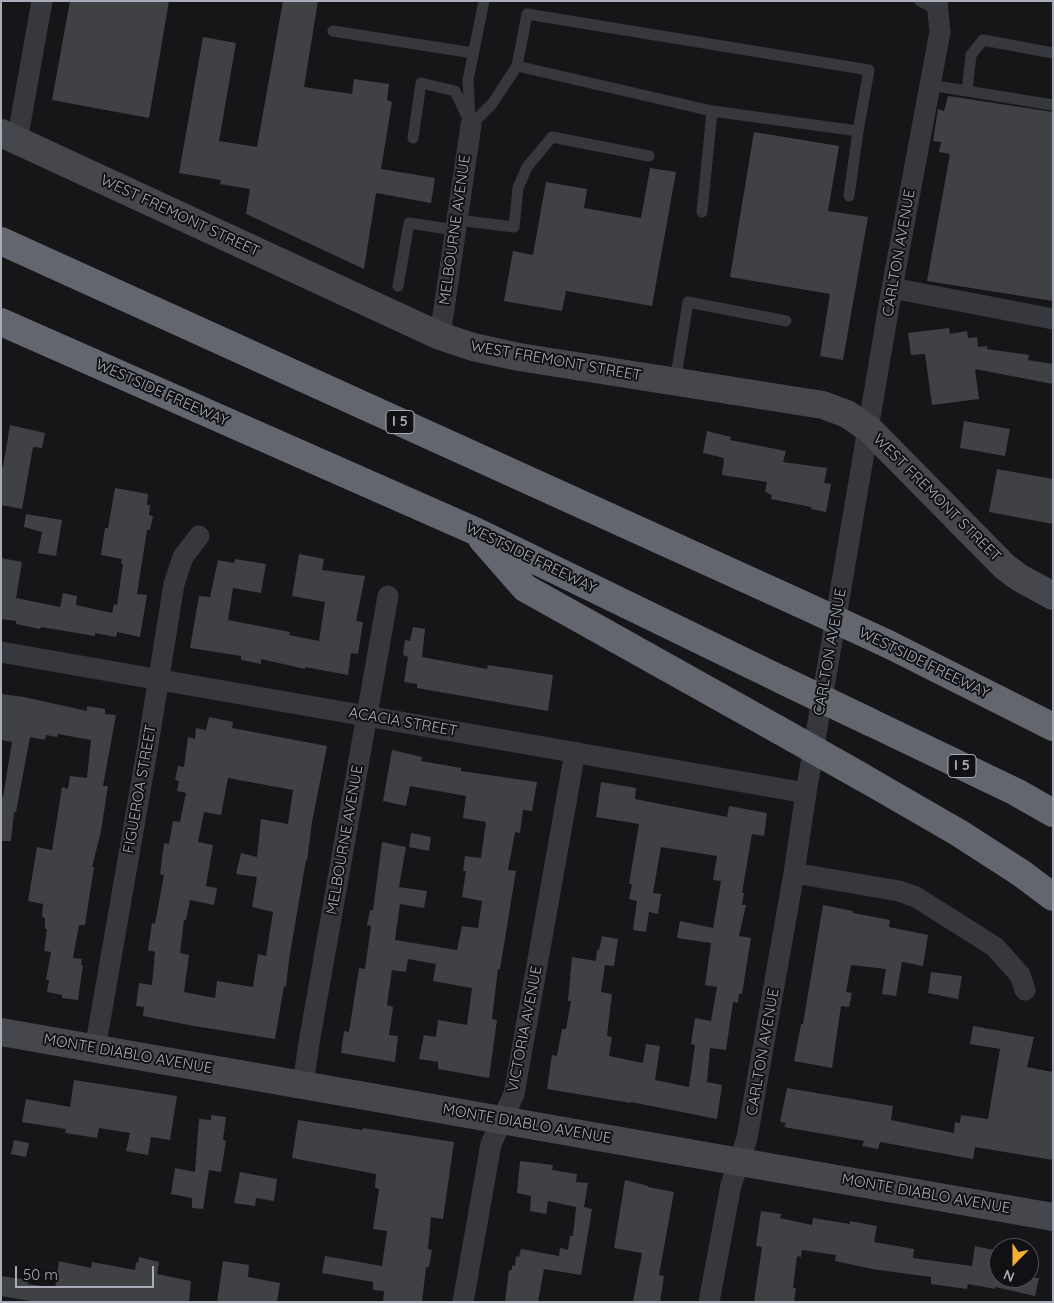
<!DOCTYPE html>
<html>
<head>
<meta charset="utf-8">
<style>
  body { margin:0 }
  #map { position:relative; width:1054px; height:1303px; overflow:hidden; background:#161618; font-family:Quicksand,sans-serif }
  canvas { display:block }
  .frame { position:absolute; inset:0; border:2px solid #a8adb8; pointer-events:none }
  .north { position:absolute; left:989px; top:1238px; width:50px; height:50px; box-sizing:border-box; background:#111113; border:1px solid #4d4f55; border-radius:50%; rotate:202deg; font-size:14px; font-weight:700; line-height:20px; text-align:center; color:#a8adb8 }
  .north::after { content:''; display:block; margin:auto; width:18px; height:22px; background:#f2b134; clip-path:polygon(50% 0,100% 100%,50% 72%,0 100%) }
  .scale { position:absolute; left:15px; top:1266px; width:139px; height:22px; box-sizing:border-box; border:2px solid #a8adb8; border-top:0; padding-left:6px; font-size:15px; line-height:18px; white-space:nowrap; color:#a8adb8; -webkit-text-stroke:4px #111113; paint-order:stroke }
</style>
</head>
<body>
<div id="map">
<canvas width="1054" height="1303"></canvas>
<div class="frame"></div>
<div class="north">N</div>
<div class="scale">50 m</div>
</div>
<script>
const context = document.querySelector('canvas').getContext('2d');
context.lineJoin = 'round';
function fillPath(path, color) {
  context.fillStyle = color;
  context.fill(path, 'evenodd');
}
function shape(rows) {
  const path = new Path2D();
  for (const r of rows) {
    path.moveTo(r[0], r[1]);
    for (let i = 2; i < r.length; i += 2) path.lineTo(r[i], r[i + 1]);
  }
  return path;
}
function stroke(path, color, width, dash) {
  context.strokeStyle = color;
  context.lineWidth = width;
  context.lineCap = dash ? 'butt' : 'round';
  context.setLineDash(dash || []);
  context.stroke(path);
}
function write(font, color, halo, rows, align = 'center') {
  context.font = font + ' Quicksand,sans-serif';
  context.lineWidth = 4;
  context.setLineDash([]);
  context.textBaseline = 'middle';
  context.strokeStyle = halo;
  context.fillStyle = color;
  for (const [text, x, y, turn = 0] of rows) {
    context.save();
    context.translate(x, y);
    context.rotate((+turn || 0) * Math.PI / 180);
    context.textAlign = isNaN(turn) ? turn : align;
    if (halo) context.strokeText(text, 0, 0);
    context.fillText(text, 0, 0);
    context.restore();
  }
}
const building = shape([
  [70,1,169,1,149,118,52,100],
  [283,1,318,1,304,87,352,94,354,79,389,84,387,100,392,102,381,169,435,178,431,203,376,193,364,269,246,214,250,189,220,184,221,180,179,173,203,37,236,43,219,141,257,147],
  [948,96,1053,112,1053,301,927,281,950,154,939,152,941,142,933,141,938,109,944,111],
  [754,132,839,146,828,211,868,217,843,360,820,356,830,294,730,277],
  [650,168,676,172,652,306,566,291,562,311,504,301,513,251,533,255,546,182,587,189,584,208,641,218],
  [949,328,950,334,967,331,968,338,977,337,978,347,987,346,987,349,1029,355,1028,360,1053,364,1053,384,975,369,979,399,932,405,925,354,911,355,908,333],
  [964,421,1010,429,1005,456,960,448],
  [10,425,45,433,42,448,33,447,22,509,1,505,1,467,3,467],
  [707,431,731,437,730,440,786,451,783,462,827,468,824,483,831,484,826,512,811,509,811,507,771,499,772,495,765,492,767,482,722,475,724,458,703,453],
  [997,469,1053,479,1053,524,989,512],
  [115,488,148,494,147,505,150,505,149,515,153,516,150,530,147,530,137,594,147,595,140,637,117,632,116,637,95,633,95,636,41,627,40,629,16,624,16,621,1,619,1,558,22,562,16,598,60,607,63,593,77,596,76,605,112,613,114,604,117,605,123,564,121,564,122,559,101,555,105,528,108,528],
  [26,514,62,520,56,556,38,553,42,532,24,527],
  [299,554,324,559,322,570,365,576,356,621,363,622,358,654,351,653,348,675,305,667,305,669,261,659,261,664,241,660,241,656,190,648,199,596,210,597,218,560,234,563,235,559,266,564,261,593,233,588,228,620,290,632,289,635,319,641,325,602,292,596],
  [413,627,425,629,422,657,487,669,488,665,553,675,548,711,417,688,417,684,404,682,408,657,403,655,405,640,410,641],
  [1,694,24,697,87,711,87,706,105,709,105,714,116,715,103,786,108,786,101,831,92,867,94,867,85,925,79,925,73,958,82,959,81,965,83,965,78,1000,62,998,62,995,47,992,49,980,46,980,51,952,44,951,47,929,45,929,45,918,42,917,43,904,28,901,37,847,52,850,62,787,68,789,70,776,87,778,91,740,58,734,57,737,46,735,45,740,30,737,16,812,14,812,11,841,1,841,1,797,3,797,12,742,1,740],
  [209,717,233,722,232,728,327,746,312,822,307,861,306,860,289,960,286,987,284,986,275,1039,194,1026,143,1016,144,1007,136,1006,139,983,152,985,155,952,148,950,152,923,155,924,164,875,160,874,164,843,169,844,173,821,180,822,186,793,177,791,179,781,175,780,178,766,184,767,188,737,195,739,196,728,206,730],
  [228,778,293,790,288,824,261,819,257,857,241,853,236,874,257,877,252,907,273,912,266,956,258,954,253,987,217,981,215,998,184,992,189,955,180,953,184,920,186,920,190,900,214,905,217,888,206,886,213,845,198,842,204,812,221,815],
  [392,750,422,757,421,761,461,768,461,771,537,782,532,811,523,810,520,833,515,832,508,870,516,871,500,969,498,969,492,1019,497,1020,489,1078,438,1069,438,1062,419,1059,424,1035,436,1037,438,1020,467,1025,472,988,433,981,436,964,408,959,406,972,392,970,387,1005,393,1007,389,1035,398,1036,395,1062,341,1053,344,1031,349,1032,359,968,365,969,371,926,367,925,370,910,373,910,382,842,406,847,399,887,427,891,424,908,400,904,395,940,457,950,462,926,478,928,482,901,462,897,466,871,463,871,465,856,481,858,486,822,463,818,466,796,410,786,406,806,383,801],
  [601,782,636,788,635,799,727,817,729,806,767,813,764,836,752,834,742,893,744,893,742,905,746,905,739,936,751,938,742,994,739,994,738,1003,733,1002,726,1050,710,1048,707,1082,722,1085,717,1119,631,1102,631,1103,547,1089,552,1055,557,1056,562,1029,566,1029,571,1001,568,1001,572,957,596,961,597,950,599,950,602,936,618,939,614,966,605,965,601,992,612,994,607,1036,612,1037,609,1056,643,1063,646,1044,660,1046,655,1080,689,1087,695,1045,691,1044,695,1018,711,1021,717,987,705,985,711,943,677,938,680,921,713,928,721,881,713,880,717,856,661,847,653,893,661,894,658,914,649,912,646,932,633,930,637,901,629,899,632,884,629,884,639,824,596,817],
  [411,833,431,837,429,851,409,847],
  [823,905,853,911,853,913,890,920,889,927,928,935,923,966,902,962,896,996,882,994,886,969,851,965,846,992,852,993,849,1007,841,1006,832,1068,794,1061,801,1024,803,1024],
  [931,972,962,976,958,999,928,993],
  [973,1026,1034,1037,1027,1067,1053,1072,1053,1160,975,1147,973,1159,880,1142,878,1149,862,1146,864,1141,784,1127,786,1123,780,1122,787,1088,893,1106,891,1120,954,1133,955,1122,960,1123,961,1115,988,1119,1000,1049,970,1044],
  [74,1080,177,1096,170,1140,151,1137,148,1155,126,1151,130,1133,99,1128,97,1138,65,1133,66,1129,22,1122,26,1099,70,1107],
  [211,1115,226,1117,223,1140,226,1141,221,1172,209,1170,203,1209,192,1208,192,1198,171,1194,175,1168,195,1172,199,1119,211,1120],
  [298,1120,362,1130,363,1128,454,1142,443,1219,431,1217,428,1249,432,1250,429,1267,426,1267,422,1302,383,1302,384,1291,373,1290,373,1282,322,1273,325,1256,382,1266,387,1231,373,1229,379,1189,375,1188,376,1174,292,1158],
  [14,1140,29,1143,26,1157,11,1154],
  [520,1161,553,1165,552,1170,577,1174,576,1182,588,1183,584,1207,592,1209,581,1275,544,1269,538,1302,505,1302,509,1270,512,1270,512,1265,515,1266,516,1256,519,1257,521,1249,559,1256,560,1248,568,1250,570,1236,573,1236,576,1207,548,1201,546,1214,530,1211,531,1196,517,1193],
  [240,1172,277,1179,274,1201,256,1198,255,1206,234,1203],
  [625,1180,648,1186,648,1187,674,1192,659,1275,664,1276,660,1302,633,1302,642,1253,614,1248],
  [761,1211,781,1214,780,1218,812,1225,813,1218,850,1224,850,1221,877,1226,874,1242,914,1249,913,1258,972,1266,975,1246,999,1251,999,1278,1039,1278,1035,1296,995,1287,995,1289,968,1284,967,1289,931,1284,931,1277,872,1269,835,1261,836,1255,802,1250,801,1257,797,1256,793,1288,796,1288,794,1302,754,1302,762,1247,756,1246],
  [139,1257,159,1262,157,1274,191,1281,189,1302,36,1302,1,1296,1,1276,28,1280,28,1284,55,1288,59,1261,91,1268,92,1262,135,1270,136,1262,138,1263],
  [223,1261,249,1265,248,1277,280,1283,277,1302,217,1302]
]);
const lane = shape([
  [920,1,938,10],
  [333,31,473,53],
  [517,66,712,111],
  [930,85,1053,105],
  [967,91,971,55,983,40,1053,53],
  [470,118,468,80,484,1],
  [471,125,492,104,517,66,527,14,869,70,858,131,712,111,702,212],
  [413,138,421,83,455,91,471,125],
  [849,196,858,131],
  [457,220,514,227,518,188,527,167,552,137,649,156],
  [398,286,409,223,455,230],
  [675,382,688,302,786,321]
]);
const street = shape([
  [17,141,42,1],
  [892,288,1053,319],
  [440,336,471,125],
  [1,652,806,793],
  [794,873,899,891,916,897,995,947,1020,975,1025,990],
  [95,1049,147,751,174,584,183,557,199,536],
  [303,1085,309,1043,388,596],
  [463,1302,491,1144,514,1094,575,752],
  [709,1302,731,1185,747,1138,794,873,806,793,892,288,940,32,937,1]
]);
const secondary = shape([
  [1,133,440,336,473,347,519,357,823,405,847,414,869,429,1005,567,1020,578,1053,596],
  [1,1032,1053,1217]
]);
const highway = shape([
  [1,241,799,603],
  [1,322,475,531,782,680],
  [482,539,525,588,777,729],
  [888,644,1053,727],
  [870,722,1016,792,1053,813],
  [862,777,959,833,1021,873,1053,897]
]);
const highwayBridge = shape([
  [799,603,888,644],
  [782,680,870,722],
  [777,729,862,777]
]);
const shields = [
  [400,422,28],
  [962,766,28]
];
const shieldNames = [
  ["I 5",400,422],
  ["I 5",962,766]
];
const streetNames = [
  ["WEST FREMONT STREET",180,216,25],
  ["MELBOURNE AVENUE",455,230,-82],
  ["CARLTON AVENUE",899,253,-80],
  ["WEST FREMONT STREET",556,361,10],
  ["WESTSIDE FREEWAY",162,393,24],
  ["WEST FREMONT STREET",937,498,45],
  ["WESTSIDE FREEWAY",531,558,26],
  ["CARLTON AVENUE",830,652,-80],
  ["WESTSIDE FREEWAY",924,663,26],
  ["ACACIA STREET",403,722,10],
  ["FIGUEROA STREET",140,789,-80],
  ["MELBOURNE AVENUE",345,840,-80],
  ["VICTORIA AVENUE",525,1029,-79],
  ["CARLTON AVENUE",763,1052,-80],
  ["MONTE DIABLO AVENUE",128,1054,10],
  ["MONTE DIABLO AVENUE",527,1124,10],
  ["MONTE DIABLO AVENUE",926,1194,10]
];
fillPath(building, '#404145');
stroke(lane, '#37383d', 11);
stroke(street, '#37383d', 21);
stroke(secondary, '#45474d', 28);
stroke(highway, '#63666e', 28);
stroke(highwayBridge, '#63666e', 28);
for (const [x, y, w] of shields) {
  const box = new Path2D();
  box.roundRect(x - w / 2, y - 11.5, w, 23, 4);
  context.fillStyle = '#111113';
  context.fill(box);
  stroke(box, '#a8adb8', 1);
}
write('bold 14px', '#a8adb8', null, shieldNames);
write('15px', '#a8adb8', '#111113', streetNames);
</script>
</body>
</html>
